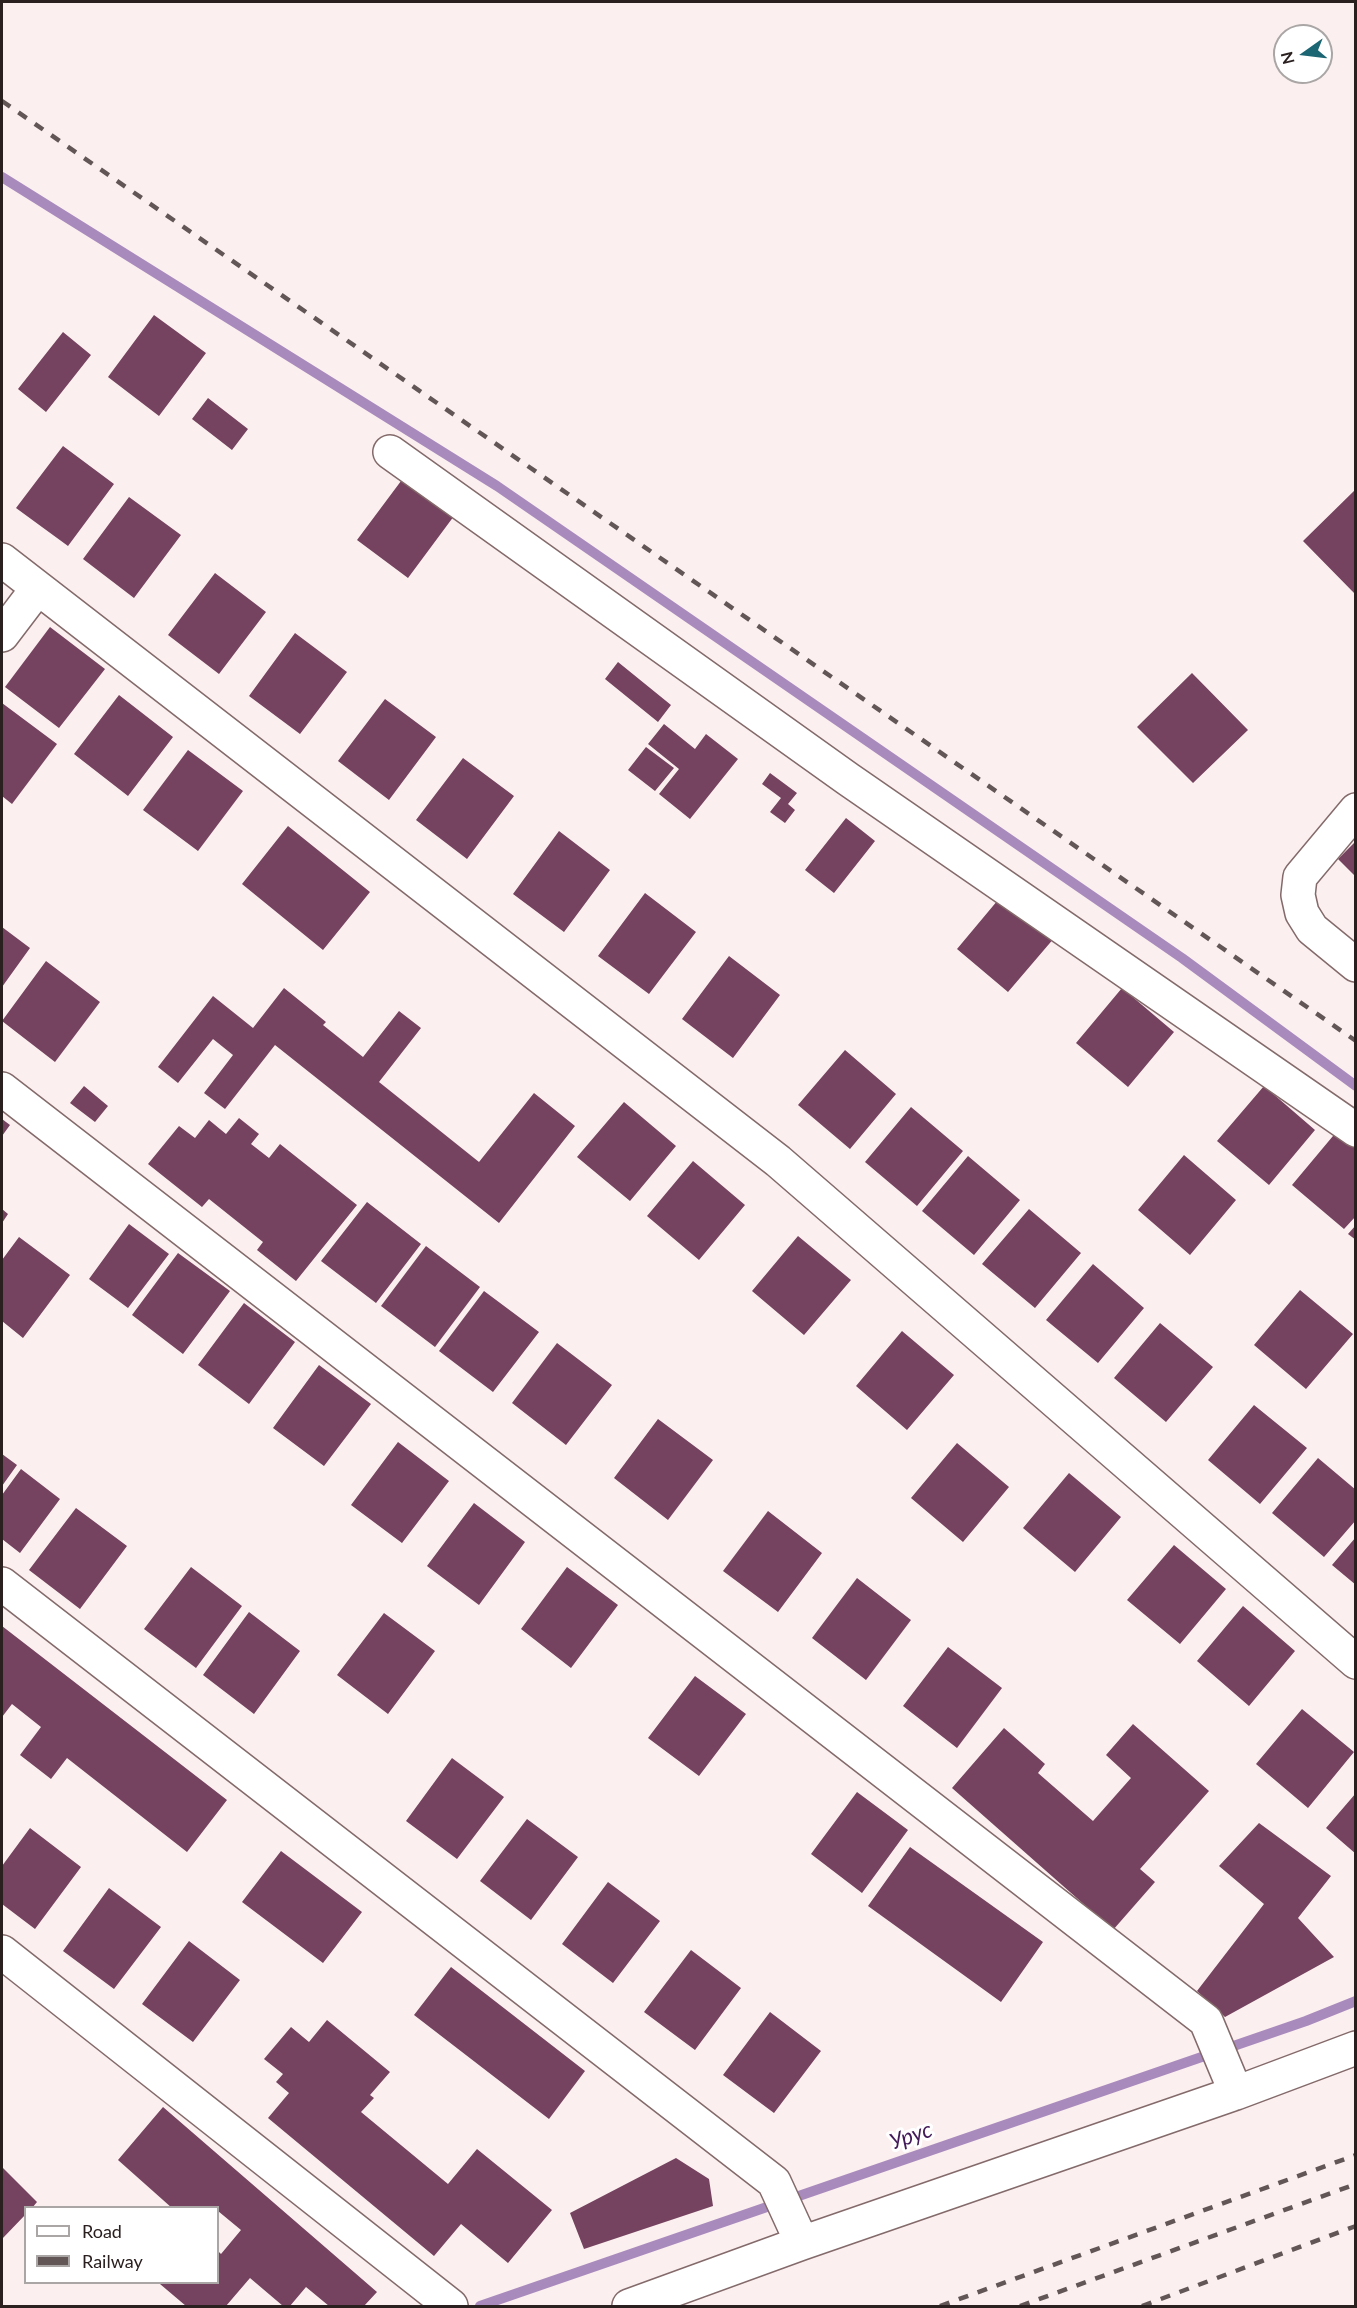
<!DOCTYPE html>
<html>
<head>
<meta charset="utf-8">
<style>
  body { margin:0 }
  #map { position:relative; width:1357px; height:2308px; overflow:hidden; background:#fbefef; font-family:Lato,sans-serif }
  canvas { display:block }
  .frame { position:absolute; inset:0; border:3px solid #2b2020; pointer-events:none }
  .legend { position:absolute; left:24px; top:2206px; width:195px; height:78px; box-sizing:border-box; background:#fff; border:2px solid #aaa6a6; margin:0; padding:8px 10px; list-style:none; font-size:18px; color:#2b2020 }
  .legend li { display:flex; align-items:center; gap:12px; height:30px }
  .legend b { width:30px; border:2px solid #aaa6a6 }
  .north { position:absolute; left:1273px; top:24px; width:60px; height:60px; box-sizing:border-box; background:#fff; border:2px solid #aaa6a6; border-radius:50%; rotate:256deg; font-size:16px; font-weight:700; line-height:24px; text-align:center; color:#2b2020 }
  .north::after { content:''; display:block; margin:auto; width:21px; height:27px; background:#1c6572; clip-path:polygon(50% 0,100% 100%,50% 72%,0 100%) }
</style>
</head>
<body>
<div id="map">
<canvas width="1357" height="2308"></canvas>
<div class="frame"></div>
<ul class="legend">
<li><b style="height:8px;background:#fff"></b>Road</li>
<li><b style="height:8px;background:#625656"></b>Railway</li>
</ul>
<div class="north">N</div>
</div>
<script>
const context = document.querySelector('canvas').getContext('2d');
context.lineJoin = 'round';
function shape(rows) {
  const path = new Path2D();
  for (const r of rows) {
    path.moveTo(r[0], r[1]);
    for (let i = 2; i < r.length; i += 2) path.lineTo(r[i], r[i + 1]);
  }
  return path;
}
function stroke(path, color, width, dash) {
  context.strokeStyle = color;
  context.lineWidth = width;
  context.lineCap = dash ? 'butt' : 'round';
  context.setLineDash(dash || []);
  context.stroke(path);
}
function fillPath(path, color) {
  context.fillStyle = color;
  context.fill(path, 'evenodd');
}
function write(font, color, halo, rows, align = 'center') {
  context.font = font + ' Lato,sans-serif';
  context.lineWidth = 6;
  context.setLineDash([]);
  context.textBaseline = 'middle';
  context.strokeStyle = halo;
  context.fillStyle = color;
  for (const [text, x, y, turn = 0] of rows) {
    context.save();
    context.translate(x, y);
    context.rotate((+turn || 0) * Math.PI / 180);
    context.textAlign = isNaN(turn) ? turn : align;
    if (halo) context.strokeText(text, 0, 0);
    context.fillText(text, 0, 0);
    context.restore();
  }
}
const stream = shape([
  [2,177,497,486,1182,958,1356,1086],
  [480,2306,1306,2021,1356,2001]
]);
const building = shape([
  [154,315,206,353,159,416,108,377],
  [63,332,91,355,46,412,18,389],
  [208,398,248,429,232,450,192,419],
  [63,446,114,484,68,546,16,508],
  [404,477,454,516,408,578,357,540],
  [1356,489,1356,595,1303,541],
  [129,497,181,535,134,598,83,559],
  [215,573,266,612,219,674,168,635],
  [50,627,105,669,59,728,5,687],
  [295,633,347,672,300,734,249,696],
  [618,662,671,705,658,722,605,679],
  [1192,673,1248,730,1193,783,1137,727],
  [119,695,173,737,128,796,74,754],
  [385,699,436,737,389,800,338,761],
  [2,703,57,744,12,804,2,796],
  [664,724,695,749,706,734,738,759,690,819,659,794,679,769,648,744],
  [646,747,674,768,655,791,628,770],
  [188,750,243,791,198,851,143,810],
  [463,758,514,796,467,859,416,820],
  [770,773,797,793,788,804,795,810,785,823,770,812,781,798,762,784],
  [846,818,875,841,834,893,805,870],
  [288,826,370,892,323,950,242,884],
  [559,831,610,870,564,932,513,894],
  [1356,841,1356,877,1338,859],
  [645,893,696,932,649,994,598,956],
  [1003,894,1055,937,1008,992,957,949],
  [2,927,30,948,2,987],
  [729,956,780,995,733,1058,682,1019],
  [46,961,100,1002,55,1062,2,1021],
  [284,988,326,1022,323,1025,363,1057,399,1011,421,1028,379,1082,479,1162,534,1093,575,1126,499,1223,275,1045,225,1109,204,1093,233,1055,213,1039,178,1083,158,1067,213,996,253,1028],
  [1122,988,1174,1032,1128,1087,1076,1043],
  [845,1050,896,1094,850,1149,798,1105],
  [84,1086,108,1106,95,1122,70,1103],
  [1264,1086,1315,1130,1269,1185,1217,1141],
  [624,1102,676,1146,630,1201,577,1157],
  [911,1107,963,1151,917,1206,865,1162],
  [239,1118,259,1134,251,1144,269,1158,280,1144,357,1205,296,1281,257,1250,263,1242,209,1199,202,1207,148,1164,179,1126,195,1138,209,1120,226,1134],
  [2,1119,10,1125,2,1136],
  [1338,1130,1356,1145,1356,1216,1344,1229,1292,1185],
  [1184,1155,1236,1200,1190,1255,1138,1210],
  [968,1156,1020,1200,974,1255,922,1211],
  [693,1161,745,1205,699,1260,647,1216],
  [367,1202,421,1244,376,1303,321,1261],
  [2,1209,8,1214,2,1223],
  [1029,1209,1081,1253,1035,1308,982,1264],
  [129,1224,169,1254,128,1308,89,1279],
  [1356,1225,1356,1240,1348,1234],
  [798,1236,851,1280,804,1335,752,1291],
  [19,1237,70,1275,23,1338,2,1321,2,1260],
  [426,1246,480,1287,435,1347,381,1306],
  [178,1253,230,1291,183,1354,132,1315],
  [1093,1264,1144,1308,1098,1363,1046,1320],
  [1300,1290,1353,1334,1306,1389,1254,1345],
  [484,1291,539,1332,493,1392,439,1351],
  [244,1303,295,1342,249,1404,198,1365],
  [1160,1323,1213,1367,1166,1422,1114,1378],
  [902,1331,954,1375,907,1430,856,1386],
  [557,1343,612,1385,566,1445,512,1403],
  [319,1365,371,1404,324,1466,273,1428],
  [1254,1405,1307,1448,1260,1504,1208,1460],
  [658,1419,713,1460,668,1520,614,1478],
  [398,1442,449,1481,402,1543,351,1505],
  [957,1443,1009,1487,963,1542,911,1498],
  [2,1454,17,1465,2,1486],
  [1318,1458,1356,1490,1356,1520,1324,1557,1272,1513],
  [21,1469,60,1499,20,1553,2,1539,2,1495],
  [1069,1473,1121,1517,1075,1572,1023,1528],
  [474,1503,525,1542,479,1605,427,1566],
  [76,1508,127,1546,80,1609,29,1570],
  [768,1511,822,1553,778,1612,723,1571],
  [1356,1537,1356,1585,1332,1565],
  [1174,1545,1226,1589,1180,1644,1127,1600],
  [191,1567,242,1606,196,1668,144,1629],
  [567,1567,618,1605,571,1668,521,1629],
  [857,1578,911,1620,866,1680,812,1638],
  [1243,1606,1295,1651,1249,1706,1197,1661],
  [249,1612,300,1651,254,1714,203,1675],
  [384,1613,435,1651,388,1714,337,1675],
  [2,1626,227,1800,187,1852,67,1758,51,1779,20,1755,41,1727,12,1704,2,1717],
  [948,1647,1002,1688,957,1748,903,1706],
  [695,1676,746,1714,699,1776,648,1738],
  [1302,1709,1354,1752,1308,1808,1256,1764],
  [1133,1724,1209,1791,1140,1869,1155,1882,1113,1930,952,1788,1004,1728,1045,1764,1038,1773,1093,1821,1131,1778,1106,1755],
  [452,1758,504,1797,457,1859,406,1821],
  [857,1792,908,1830,862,1893,811,1854],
  [1356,1793,1356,1854,1326,1828],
  [527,1819,578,1857,531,1920,480,1881],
  [1259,1823,1331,1876,1298,1918,1334,1957,1225,2017,1197,1991,1264,1904,1219,1866],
  [30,1828,81,1867,35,1929,2,1904,2,1866],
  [910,1847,1043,1942,1001,2002,868,1906],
  [281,1851,362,1912,323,1963,242,1902],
  [608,1882,660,1921,613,1983,562,1944],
  [109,1888,161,1927,114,1989,63,1951],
  [189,1941,240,1980,193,2042,142,2004],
  [691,1950,741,1988,695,2050,644,2012],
  [451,1967,585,2071,549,2119,414,2015],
  [770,2012,821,2051,774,2113,723,2075],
  [327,2020,390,2072,370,2095,374,2098,361,2112,448,2184,477,2149,552,2210,508,2263,461,2224,434,2256,268,2118,289,2093,276,2082,283,2074,264,2059,291,2027,309,2042],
  [163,2107,377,2292,364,2306,329,2306,306,2287,290,2306,283,2306,250,2278,226,2306,186,2306,160,2284,162,2282,218,2282,218,2251,221,2254,241,2230,218,2211,218,2208,172,2208,118,2160],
  [676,2158,709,2179,713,2206,584,2249,570,2213],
  [2,2167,37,2202,32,2208,26,2208,26,2214,2,2239]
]);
const minor = shape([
  [390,452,848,779,1356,1130],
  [2,560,778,1161,1356,1662],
  [2,635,37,589],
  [1356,810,1300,877,1298,895,1302,913,1312,929,1356,965],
  [2,1089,1206,2021,1236,2093],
  [2,1584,774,2182,802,2243],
  [2,1952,451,2306],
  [629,2306,802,2243,1236,2093,1356,2048]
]);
const rail = shape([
  [2,101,1356,1041],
  [940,2306,1356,2155],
  [1020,2306,1356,2184],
  [1142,2306,1356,2226]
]);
const waterNames = [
  ["Урус",911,2136,-19]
];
stroke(stream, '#a98abd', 10);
fillPath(building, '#75425f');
stroke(minor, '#846a6a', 36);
stroke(minor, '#fff', 33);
stroke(rail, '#625656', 4.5, [10, 10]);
write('italic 22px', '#431a58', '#fff', waterNames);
</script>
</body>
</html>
